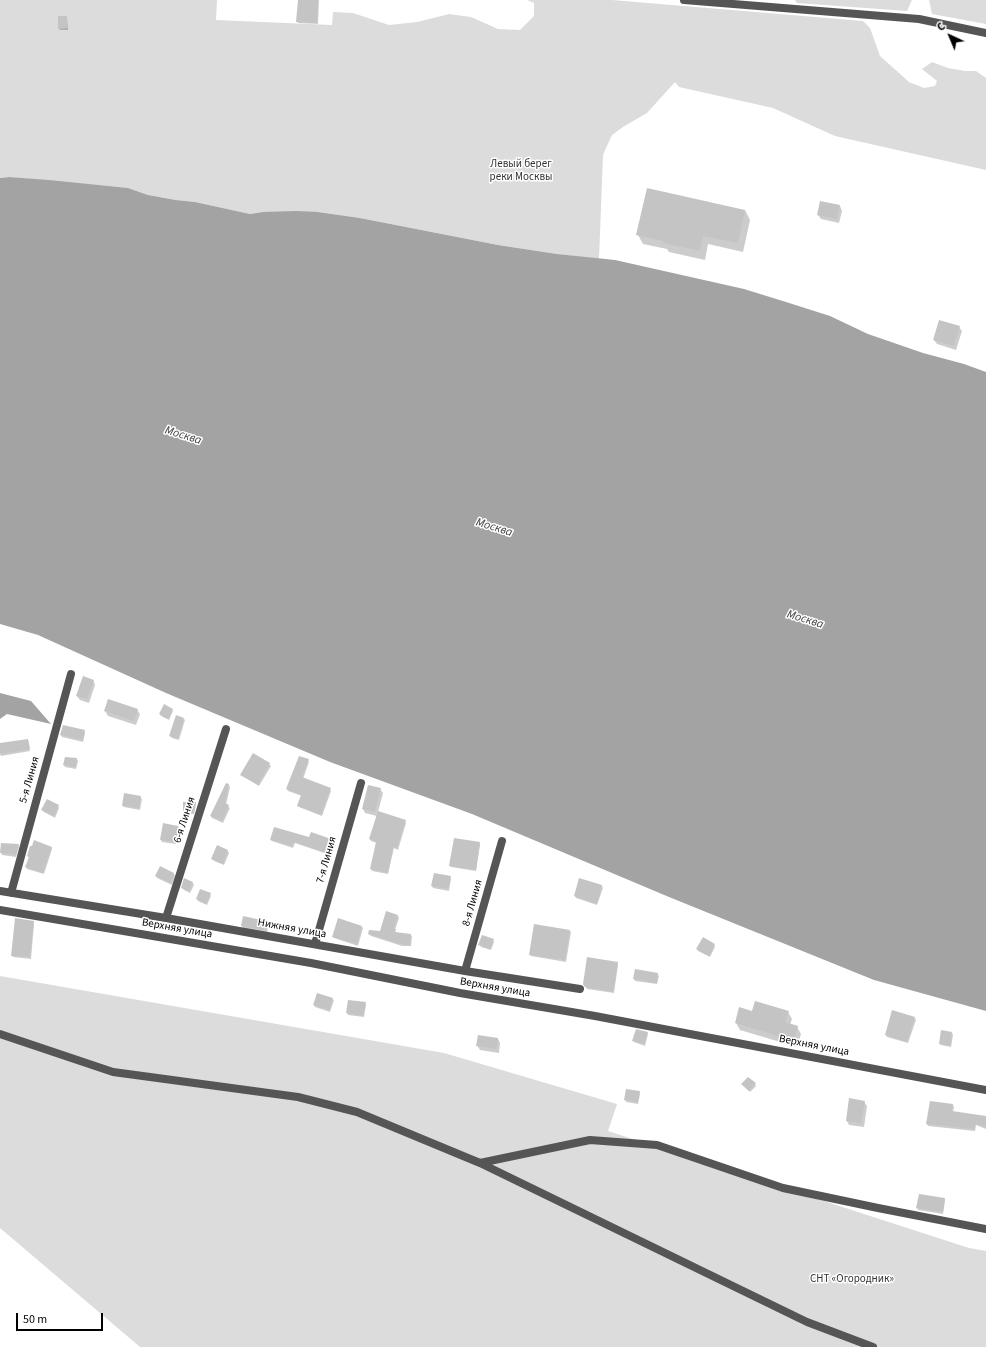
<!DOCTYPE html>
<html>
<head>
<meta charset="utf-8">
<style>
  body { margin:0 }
  #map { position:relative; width:986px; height:1347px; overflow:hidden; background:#fff; font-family:"Source Sans 3",sans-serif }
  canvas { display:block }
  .north { position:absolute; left:930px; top:16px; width:40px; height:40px; -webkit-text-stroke:3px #fff; paint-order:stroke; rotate:316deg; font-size:11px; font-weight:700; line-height:16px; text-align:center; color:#000 }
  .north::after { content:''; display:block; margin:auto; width:14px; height:18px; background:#000; clip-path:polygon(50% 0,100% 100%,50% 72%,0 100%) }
  .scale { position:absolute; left:16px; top:1313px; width:87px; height:18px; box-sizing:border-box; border:2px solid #000; border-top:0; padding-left:5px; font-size:12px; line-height:14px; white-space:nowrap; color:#000; -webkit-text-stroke:3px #fff; paint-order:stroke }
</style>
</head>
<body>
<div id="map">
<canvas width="986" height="1347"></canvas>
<div class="north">С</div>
<div class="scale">50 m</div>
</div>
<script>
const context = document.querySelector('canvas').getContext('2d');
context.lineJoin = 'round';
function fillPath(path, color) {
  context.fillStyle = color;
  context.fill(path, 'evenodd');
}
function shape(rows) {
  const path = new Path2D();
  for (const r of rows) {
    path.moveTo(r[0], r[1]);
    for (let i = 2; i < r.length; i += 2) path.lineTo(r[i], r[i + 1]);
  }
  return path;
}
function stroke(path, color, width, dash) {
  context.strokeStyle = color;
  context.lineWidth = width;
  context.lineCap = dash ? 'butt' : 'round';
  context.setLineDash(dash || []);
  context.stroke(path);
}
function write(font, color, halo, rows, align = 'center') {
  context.font = font + ' "Source Sans 3",sans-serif';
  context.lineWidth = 3;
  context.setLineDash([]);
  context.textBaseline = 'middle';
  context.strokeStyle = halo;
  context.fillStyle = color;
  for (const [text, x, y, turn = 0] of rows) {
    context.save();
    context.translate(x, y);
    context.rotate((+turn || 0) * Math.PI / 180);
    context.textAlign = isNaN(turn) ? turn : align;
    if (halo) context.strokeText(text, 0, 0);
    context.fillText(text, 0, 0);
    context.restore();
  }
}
const green = shape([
  [0,0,217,0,216,20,332,25,333,12,353,13,389,25,417,22,449,14,471,17,498,29,520,30,534,16,534,3,527,0,612,0,863,21,870,28,880,56,909,82,924,88,935,86,937,81,922,69,932,62,948,68,965,71,976,71,986,78,986,170,835,136,773,108,679,87,675,82,647,113,623,127,612,135,606,148,603,155,599,259,557,254,498,245,360,218,318,212,263,212,250,214,195,202,176,200,148,195,128,188,9,177,0,178],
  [795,0,912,0,907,11,797,3],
  [929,0,986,0,986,24,932,14],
  [0,976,444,1053,617,1104,608,1131,969,1248,986,1251,986,1347,140,1347,0,1228]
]);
const water = shape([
  [9,177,49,180,128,188,148,195,176,200,195,202,250,214,263,212,296,211,318,212,360,218,498,245,557,254,615,260,744,289,786,302,830,316,868,334,923,353,964,364,986,372,986,1011,874,980,669,897,472,814,330,762,166,693,38,635,0,624,0,178],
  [0,693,31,701,51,724,7,714,0,719]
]);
const shadow = shape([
  [299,0,319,0,318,24,298,23,297,21],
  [67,17,68,30,60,30,59,28],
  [821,202,840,206,842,211,839,223,821,219,818,215],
  [745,210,750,220,743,252,708,244,705,260,669,252,667,249,643,244,638,235],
  [959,327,962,331,956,350,937,344,934,340],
  [93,680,95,685,89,703,80,700,77,696],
  [137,710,140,714,136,725,108,716,105,711],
  [172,710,173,711,169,720,161,716,160,714],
  [184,719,185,720,179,740,172,738,170,736],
  [84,731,85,733,83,742,62,737,61,735],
  [28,741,30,751,1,756,0,754,0,744],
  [77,759,78,761,76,769,65,767,64,765],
  [308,760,309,762,303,779,330,789,331,791,322,816,299,807,298,805,302,796,288,791,287,789],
  [269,764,271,766,259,786,243,776],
  [229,785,230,787,226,805,230,808,223,823,212,818,211,816],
  [380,789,383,793,378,812,405,821,406,823,398,850,394,848,388,874,372,871,371,869,377,843,371,841,370,839,377,816,365,813,363,809],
  [140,797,142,799,140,810,124,807,123,805],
  [184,803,195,803,196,805,194,814,186,814],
  [58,806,59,808,55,818,44,812,42,810],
  [178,826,179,828,176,844,162,842,161,840],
  [271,840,334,840,335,842,330,855,295,843,293,848,272,841],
  [479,843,480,845,476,871,451,867,450,866],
  [2,844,18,845,19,847,16,857,2,855,1,853],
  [51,847,52,849,44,874,27,869,26,867,29,858,28,856],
  [228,851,229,853,224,865,214,861,212,859],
  [174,874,175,876,172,885,157,878,156,876],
  [450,877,451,879,449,891,433,888,432,886],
  [185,879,193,883,194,885,190,893,184,890,182,888],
  [580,880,602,886,603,888,597,905,576,898,575,896],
  [210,894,211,896,207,905,198,901,197,899],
  [398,916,399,918,395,930,396,933,411,935,412,937,411,946,402,946,371,936,369,934,380,932],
  [33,922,34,924,31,959,13,957,12,955],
  [266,922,268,926,267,934,244,930,242,926],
  [362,927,363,928,358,946,334,938,333,937],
  [570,931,571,932,566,962,531,956,530,954],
  [493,940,494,942,491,950,481,947,480,945],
  [714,945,715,947,710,957,698,951,697,949],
  [617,963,618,965,614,993,587,989,584,984],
  [657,974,659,976,657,984,635,981,634,979],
  [332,999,334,1000,330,1012,315,1007,314,1005],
  [365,1003,366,1005,364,1017,348,1015,347,1013],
  [752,1012,788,1012,792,1019,790,1025,797,1027,801,1034,797,1047,740,1030,736,1023],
  [915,1018,916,1020,908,1043,887,1037,886,1035],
  [647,1033,648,1034,645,1046,634,1042,633,1040],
  [952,1033,953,1035,951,1047,941,1045,940,1044],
  [498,1039,500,1043,499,1053,480,1050,477,1045],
  [742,1084,755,1084,756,1086,750,1092],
  [639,1092,640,1094,638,1104,626,1102,625,1100],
  [864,1102,867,1106,864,1127,849,1125,847,1121],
  [953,1105,954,1107,953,1112,986,1117,986,1129,976,1125,975,1131,928,1126,927,1124],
  [944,1199,945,1201,943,1214,918,1210,917,1208]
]);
const building = shape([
  [298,0,318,0,317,23,296,22],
  [58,16,67,16,67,28,58,29],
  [647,188,745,210,738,243,703,236,700,251,663,243,663,241,636,235],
  [820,201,840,205,837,219,817,215],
  [939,320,960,326,954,346,933,340],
  [83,676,94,680,87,699,76,696],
  [108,699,138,709,134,721,104,711],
  [164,704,173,709,168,719,159,714],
  [176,715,184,718,178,739,169,736],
  [63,725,85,730,83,740,60,735],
  [28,739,30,749,0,754,0,743],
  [253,753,270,763,258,785,240,775],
  [299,756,309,759,302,777,331,788,321,815,297,806,301,795,286,789],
  [65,757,77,758,76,767,63,765],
  [226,783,229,784,225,803,229,805,222,821,210,816],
  [368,785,381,788,375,812,362,809],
  [124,793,141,796,139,808,122,806],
  [47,799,59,805,54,816,41,810],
  [183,802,196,802,194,812,183,812],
  [378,811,406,820,397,848,393,847,388,873,370,869,376,842,369,839],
  [163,823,178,826,176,842,160,840],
  [274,827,309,837,311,832,334,840,330,854,294,842,292,846,270,840],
  [454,838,480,842,476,870,449,866],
  [34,840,52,847,43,873,25,867,29,857,27,856,30,846,32,846],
  [1,843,19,844,16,855,0,853],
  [217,845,228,850,223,864,211,859],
  [160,866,174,873,171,883,155,876],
  [434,873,451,876,448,889,431,886],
  [184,878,193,882,189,891,181,888],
  [579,878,602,885,597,904,574,896],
  [200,889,211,893,206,904,196,899],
  [386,911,398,915,394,929,396,929,395,932,411,934,410,945,400,944,368,934,369,930,380,931],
  [243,916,266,921,264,930,241,926],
  [15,918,34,921,30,957,11,956],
  [338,918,362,926,357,944,332,937],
  [534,924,570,930,565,960,529,955],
  [482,935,494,939,490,949,478,945],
  [703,937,715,944,709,956,696,949],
  [587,957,618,962,613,992,585,987,583,984],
  [635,969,658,973,657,983,633,979],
  [317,993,333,998,329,1010,313,1005],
  [348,1000,366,1002,363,1016,346,1013],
  [755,1001,789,1011,785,1022,798,1026,794,1041,735,1023,739,1007,752,1011],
  [892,1010,915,1017,907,1042,885,1035],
  [636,1029,648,1032,644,1044,632,1041],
  [941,1030,952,1032,950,1046,939,1044],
  [478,1035,498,1038,497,1049,476,1046],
  [748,1077,756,1083,749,1091,741,1084],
  [626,1089,640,1091,638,1102,624,1100],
  [849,1098,865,1101,861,1123,846,1121],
  [930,1101,953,1104,952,1111,986,1116,986,1127,975,1124,975,1129,926,1124],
  [919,1194,945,1198,943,1212,916,1208]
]);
const minor = shape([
  [0,891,166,918,465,971,580,989],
  [11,893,71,674],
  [0,910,311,963,460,993,595,1016,986,1090],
  [166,918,226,729],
  [315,944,361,783],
  [465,971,502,841],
  [0,1034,113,1072,298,1097,357,1112,480,1163,807,1322,873,1347],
  [480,1163,590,1140,657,1145,783,1188,878,1208,986,1229]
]);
const tertiary = shape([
  [684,0,919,19,986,33]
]);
const parkNames = [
  ["Левый берег",521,165],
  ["реки Москвы",521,178],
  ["СНТ «Огородник»",852,1280]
];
const streetNames = [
  ["5-я Линия",30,780,-74],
  ["6-я Линия",185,820,-72],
  ["7-я Линия",327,860,-74],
  ["8-я Линия",473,903,-74],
  ["Верхняя улица",177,929,10],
  ["Нижняя улица",292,929,10],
  ["Верхняя улица",495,988,10],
  ["Верхняя улица",814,1046,11]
];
const waterNames = [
  ["Москва",183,436,17],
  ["Москва",494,528,17],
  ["Москва",805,620,17]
];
fillPath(green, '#dcdcdc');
fillPath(water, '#a3a3a3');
fillPath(shadow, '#0003');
fillPath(building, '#c4c4c4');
stroke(minor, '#555', 8);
stroke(tertiary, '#555', 8);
write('11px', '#333', '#fff', parkNames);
write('11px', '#000', '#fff', streetNames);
write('italic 12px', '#444', '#fff', waterNames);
</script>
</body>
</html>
